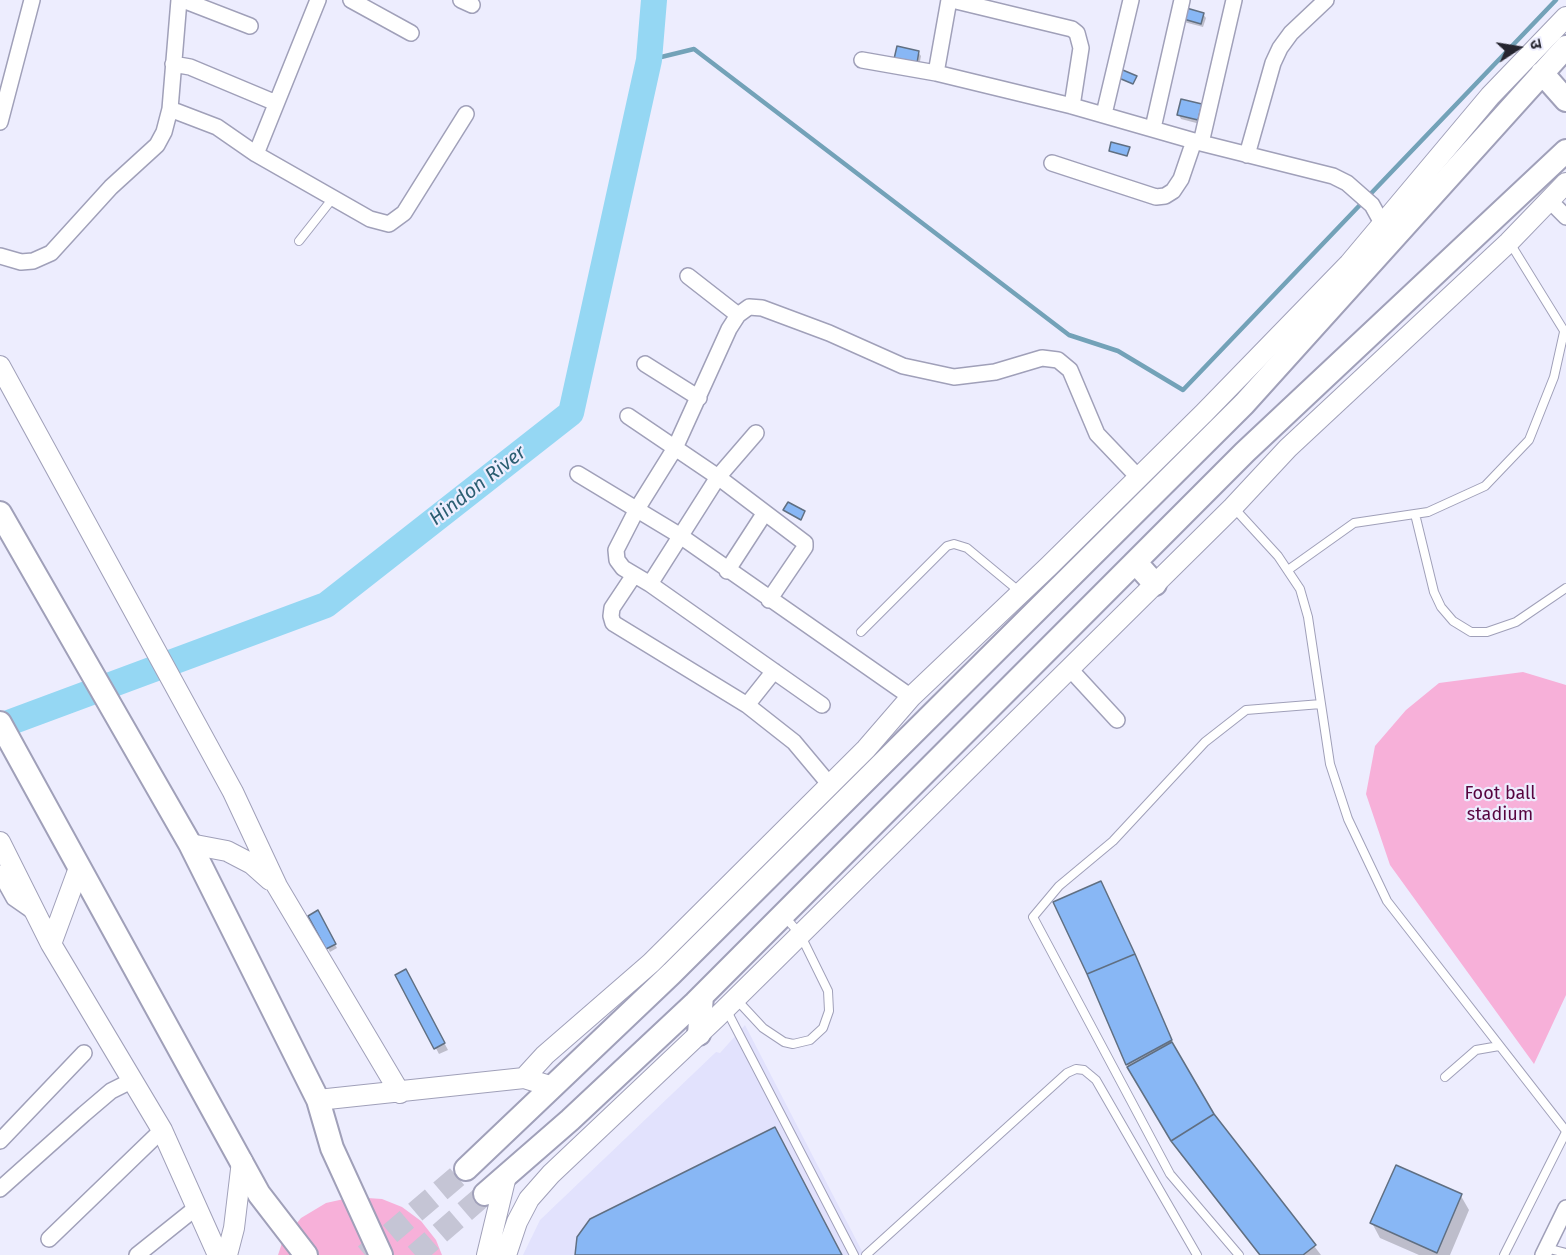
<!DOCTYPE html>
<html>
<head>
<meta charset="utf-8">
<style>
  body { margin:0 }
  #map { position:relative; width:1566px; height:1255px; overflow:hidden; background:#ededfe; font-family:"Fira Sans","Noto Sans Devanagari",sans-serif }
  canvas { display:block }
  .north { position:absolute; left:1488px; top:18px; width:60px; height:60px; -webkit-text-stroke:4px #ededfe; paint-order:stroke; rotate:78deg; font-size:16px; font-weight:700; line-height:24px; text-align:center; color:#25252f }
  .north::after { content:''; display:block; margin:auto; width:21px; height:27px; background:#25252f; clip-path:polygon(50% 0,100% 100%,50% 72%,0 100%) }
</style>
</head>
<body>
<div id="map">
<canvas width="1566" height="1255"></canvas>
<div class="north">उ</div>
</div>
<script>
const context = document.querySelector('canvas').getContext('2d');
context.lineJoin = 'round';
function fillPath(path, color) {
  context.fillStyle = color;
  context.fill(path, 'evenodd');
}
function shape(rows) {
  const path = new Path2D();
  for (const r of rows) {
    path.moveTo(r[0], r[1]);
    for (let i = 2; i < r.length; i += 2) path.lineTo(r[i], r[i + 1]);
  }
  return path;
}
function stroke(path, color, width, dash) {
  context.strokeStyle = color;
  context.lineWidth = width;
  context.lineCap = dash ? 'butt' : 'round';
  context.setLineDash(dash || []);
  context.stroke(path);
}
function write(font, color, halo, rows, align = 'center') {
  context.font = font + ' "Fira Sans",sans-serif';
  context.lineWidth = 4.5;
  context.setLineDash([]);
  context.textBaseline = 'middle';
  context.strokeStyle = halo;
  context.fillStyle = color;
  for (const [text, x, y, turn = 0] of rows) {
    context.save();
    context.translate(x, y);
    context.rotate((+turn || 0) * Math.PI / 180);
    context.textAlign = isNaN(turn) ? turn : align;
    if (halo) context.strokeText(text, 0, 0);
    context.fillText(text, 0, 0);
    context.restore();
  }
}
const built = shape([
  [745,1025,864,1255,523,1255,540,1220,716,1052,720,1053]
]);
const green = shape([
  [1523,672,1566,685,1566,995,1534,1064,1390,865,1366,794,1375,746,1406,710,1439,683],
  [353,1197,382,1199,402,1207,421,1221,436,1240,442,1255,278,1255,283,1240,301,1218,326,1203]
]);
const shadow = shape([
  [1203,14,1206,18,1203,27,1184,22,1182,18],
  [898,48,918,52,921,56,919,67],
  [1201,105,1203,110,1200,124,1181,119,1179,115],
  [1105,892,1176,1050,1213,1114,1321,1255,1259,1255,1181,1155,1129,1068,1055,902],
  [317,913,337,948,330,952,310,916],
  [406,971,448,1050,439,1054,397,975],
  [1461,1196,1469,1210,1450,1255,1419,1255,1380,1238,1372,1223]
]);
const stream = shape([
  [649,60,694,49,1069,335,1118,351,1183,390,1556,0]
]);
const river = shape([
  [0,726,326,605,571,413,649,60,654,0]
]);
const building = shape([
  [1183,7,1204,13,1201,24,1180,18,1183,7],
  [897,46,919,51,917,63,894,59,897,46],
  [1118,68,1137,76,1133,84,1114,76,1118,68],
  [1181,99,1202,104,1198,120,1177,115,1181,99],
  [1111,142,1130,147,1127,156,1109,151,1111,142],
  [788,502,805,511,801,520,783,510,788,502],
  [1101,881,1135,954,1087,974,1053,902,1101,881],
  [318,910,336,944,326,949,308,916,318,910],
  [1135,954,1172,1040,1126,1065,1087,974,1135,954],
  [406,969,445,1043,434,1049,395,975,406,969],
  [1172,1042,1214,1114,1171,1141,1127,1067,1172,1042],
  [1214,1114,1316,1245,1303,1255,1260,1255,1171,1141,1214,1114],
  [775,1127,842,1255,575,1255,577,1237,590,1219,775,1127],
  [1396,1165,1462,1194,1437,1253,1370,1223,1396,1165]
]);
const secondaryTunnel = shape([
  [365,1255,466,1169],
  [415,1255,485,1194]
]);
const service = shape([
  [299,241,333,198],
  [1510,243,1566,334],
  [1234,508,1278,556,1300,589,1308,617,1330,764,1348,819,1387,901,1566,1131],
  [1415,514,1434,592,1441,607,1453,621,1471,632,1487,632,1516,622,1566,588],
  [1288,570,1354,523,1428,512,1485,486,1529,440,1554,377,1564,332],
  [861,632,947,546,954,544,967,548,1020,592],
  [737,1000,763,1028,784,1042,793,1044,810,1040,823,1028,829,1011,828,991,800,934,784,916],
  [726,1009,854,1255],
  [1445,1077,1476,1050,1499,1046],
  [1546,1248,1566,1253],
  [866,1255,1067,1073,1076,1069,1084,1070,1096,1080,1197,1255],
  [1239,1255,1170,1174,1033,917,1059,886,1113,841,1205,742,1246,710,1321,704],
  [1504,1255,1566,1132]
]);
const minor = shape([
  [183,0,250,26],
  [351,0,411,33],
  [461,0,472,5],
  [952,0,1072,29,1077,33,1081,48,1072,106],
  [862,60,936,73,1072,106,1201,143,1333,176,1347,183,1372,205,1383,225],
  [173,64,190,67,276,103],
  [936,73,949,0],
  [170,109,217,127,256,154,370,219,389,224,404,213,466,114],
  [1104,114,1131,0],
  [0,122,32,0],
  [1153,128,1182,0],
  [1201,143,1234,0],
  [256,154,318,0],
  [1247,155,1273,63,1280,48,1291,33,1326,0],
  [1052,163,1156,197,1165,196,1173,191,1181,179,1194,141],
  [1549,200,1566,217],
  [0,256,21,262,33,261,51,253,111,187,157,145,164,132,170,109,179,0],
  [688,276,738,315],
  [645,364,699,398],
  [628,416,718,477,805,543,805,547,769,600],
  [578,474,679,535,911,697],
  [727,571,764,514],
  [634,575,612,608,611,616,613,623,747,705,794,742,830,785],
  [650,584,718,477,756,433],
  [1069,668,1117,720],
  [747,705,774,671],
  [822,705,650,584,623,568,617,560,616,550,637,509,675,448,729,329,738,315,749,307,762,308,829,333,903,366,954,377,995,372,1042,358,1058,360,1070,370,1097,434,1138,477],
  [0,873,14,898,37,914],
  [0,1141,84,1053],
  [0,1189,84,1114,111,1091,133,1080],
  [49,1239,162,1130],
  [137,1255,197,1207],
  [1543,1255,1566,1208]
]);
const tertiary = shape([
  [0,366,233,792,277,886,400,1093],
  [0,842,51,944,162,1130,218,1255],
  [190,844,227,851,252,864,270,880],
  [51,944,79,868],
  [524,1078,545,1055,651,963,866,749,911,697,1049,566,1204,413,1349,264,1490,96,1566,17],
  [318,1100,524,1078,553,1087],
  [227,1255,234,1228,242,1161],
  [487,1255,506,1176],
  [506,1255,517,1222,529,1199,551,1174,717,1017,1233,507,1288,448,1509,242,1566,183]
]);
const secondary = shape([
  [1542,73,1566,100],
  [0,513,190,844,318,1100,332,1148,381,1255],
  [1136,563,1155,584],
  [0,723,259,1194,306,1255],
  [699,1034,702,996],
  [466,1169,672,973,1244,404,1566,47],
  [485,1194,570,1120,695,1003,1245,452,1566,151]
]);
const parkNames = [
  ["Foot ball",1500,794],
  ["stadium",1500,815]
];
const waterNames = [
  ["Hindon River",478,486,-38]
];
fillPath(built, '#e2e2fd');
fillPath(green, '#f7b0d9');
fillPath(shadow, '#0003');
stroke(stream, '#73a2b8', 4.5);
stroke(river, '#95d7f3', 26);
fillPath(building, '#88b7f5');
stroke(building, '#606f82', 1.5);
stroke(secondaryTunnel, '#c5c5d5', 22, [22, 11]);
stroke(service, '#a0a0b9', 10);
stroke(minor, '#a0a0b9', 18);
stroke(tertiary, '#a0a0b9', 22);
stroke(secondary, '#a0a0b9', 26);
stroke(service, '#fff', 8);
stroke(minor, '#fff', 15);
stroke(tertiary, '#fff', 20);
stroke(secondary, '#fff', 22);
write('18px', '#57043f', '#ededfe', parkNames);
write('italic 20px', '#2b5e72', '#ededfe', waterNames);
</script>
</body>
</html>
